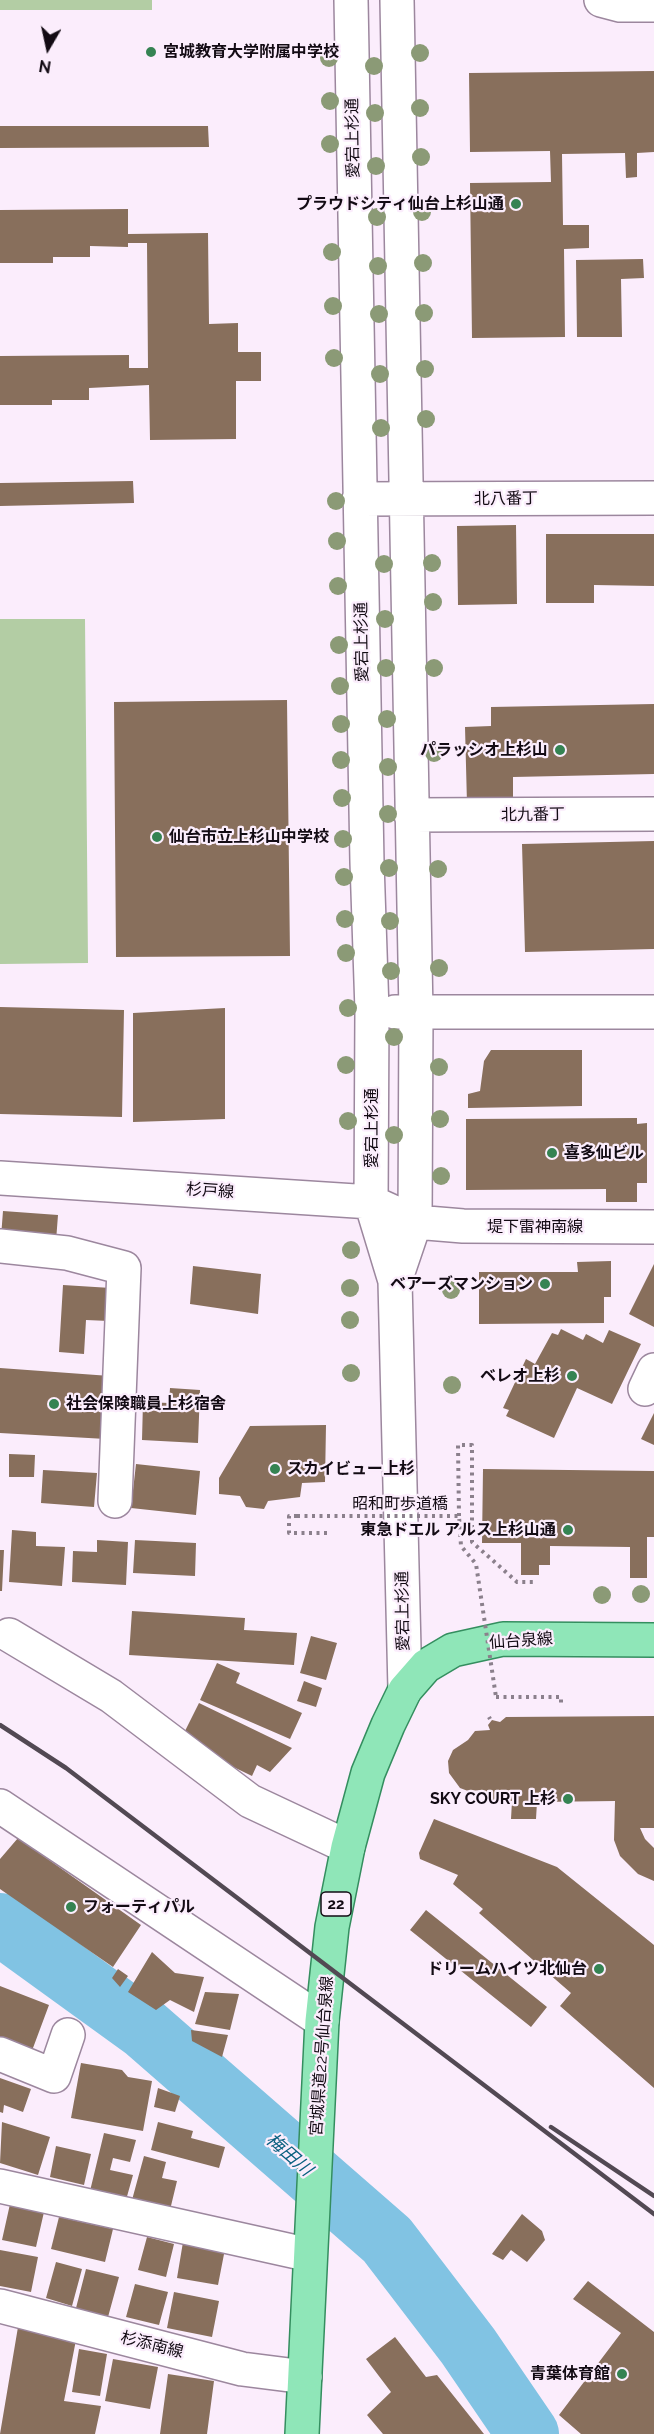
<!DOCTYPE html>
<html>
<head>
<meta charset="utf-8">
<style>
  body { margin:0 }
  #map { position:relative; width:654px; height:2434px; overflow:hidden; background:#fbedfc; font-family:Raleway,sans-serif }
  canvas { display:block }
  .north { position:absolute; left:18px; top:18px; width:60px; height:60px; -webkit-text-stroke:4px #fbedfc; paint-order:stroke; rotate:189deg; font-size:16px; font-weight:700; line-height:24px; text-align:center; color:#130b14 }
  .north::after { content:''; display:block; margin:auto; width:21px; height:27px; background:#130b14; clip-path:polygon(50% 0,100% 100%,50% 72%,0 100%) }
</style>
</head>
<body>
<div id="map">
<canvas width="654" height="2434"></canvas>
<div class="north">N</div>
</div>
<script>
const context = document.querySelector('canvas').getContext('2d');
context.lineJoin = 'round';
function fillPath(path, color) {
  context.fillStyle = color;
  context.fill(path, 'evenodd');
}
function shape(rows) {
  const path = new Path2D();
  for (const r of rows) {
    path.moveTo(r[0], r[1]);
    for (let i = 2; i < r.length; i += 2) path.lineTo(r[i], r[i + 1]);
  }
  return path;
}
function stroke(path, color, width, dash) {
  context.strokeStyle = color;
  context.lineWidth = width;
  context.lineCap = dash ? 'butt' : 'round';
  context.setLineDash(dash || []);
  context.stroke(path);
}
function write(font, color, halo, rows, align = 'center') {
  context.font = font + ' Raleway,"Noto Sans JP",sans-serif';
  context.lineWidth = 4.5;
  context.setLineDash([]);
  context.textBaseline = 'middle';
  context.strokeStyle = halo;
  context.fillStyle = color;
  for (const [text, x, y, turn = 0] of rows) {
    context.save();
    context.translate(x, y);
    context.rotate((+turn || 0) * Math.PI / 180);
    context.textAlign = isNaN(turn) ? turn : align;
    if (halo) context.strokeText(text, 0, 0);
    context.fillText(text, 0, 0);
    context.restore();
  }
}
const green = shape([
  [0,0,152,0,152,10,0,10],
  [0,619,85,619,88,963,0,964]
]);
const river = shape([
  [0,1924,145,2029,387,2240,468,2346,528,2434]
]);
const building = shape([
  [654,71,654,152,637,153,637,177,626,178,625,153,562,154,563,225,589,225,589,248,564,249,565,337,472,338,470,183,551,182,550,151,470,152,469,73],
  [0,126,208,126,209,147,0,148],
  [128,209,128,234,208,233,209,324,238,323,238,352,261,352,261,381,236,381,236,439,150,440,149,385,89,388,89,400,52,400,52,405,0,405,0,356,129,355,129,368,148,368,147,243,128,243,128,247,90,246,90,257,53,257,53,263,0,263,0,210],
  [643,259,644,278,621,279,622,337,577,337,576,260],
  [133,481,134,503,0,506,0,483],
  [516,525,517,604,458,605,457,526],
  [546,534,654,534,654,586,594,585,594,603,546,603],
  [287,700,290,956,116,957,114,702],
  [654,704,654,774,513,777,513,803,467,804,465,727,491,726,491,707],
  [654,841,654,949,525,952,522,844],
  [0,1007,124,1010,122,1117,0,1114],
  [225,1008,225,1119,133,1122,133,1013],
  [491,1050,582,1050,582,1106,468,1108,468,1094,480,1091,484,1061],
  [637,1118,637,1124,647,1123,647,1183,637,1183,637,1202,606,1202,606,1189,466,1190,466,1119],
  [3,1211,58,1215,56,1241,1,1237],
  [611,1261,611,1297,604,1297,604,1323,479,1324,479,1272,578,1272,577,1262],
  [654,1264,654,1327,629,1314],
  [193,1266,261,1274,258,1314,190,1304],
  [63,1285,111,1288,109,1321,86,1320,84,1354,59,1352],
  [561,1329,583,1340,586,1334,603,1343,609,1330,641,1344,612,1404,577,1388,554,1438,506,1416,509,1410,503,1408,526,1359,535,1364,552,1333,558,1335],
  [0,1368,110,1376,106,1439,0,1433],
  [170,1388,200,1390,198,1443,142,1440,143,1402,169,1403],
  [654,1413,654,1445,641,1439],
  [326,1425,325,1482,302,1483,300,1497,268,1501,264,1509,246,1507,240,1496,219,1494,219,1478,250,1426],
  [9,1454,35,1455,34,1477,9,1477],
  [136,1464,200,1471,196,1515,131,1508],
  [483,1469,654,1471,654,1537,647,1537,647,1578,630,1578,630,1547,550,1546,550,1565,539,1565,539,1575,521,1575,521,1543,482,1543],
  [43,1470,97,1473,94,1507,41,1503],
  [12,1530,36,1532,36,1546,65,1547,62,1586,9,1582],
  [97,1540,128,1542,126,1585,72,1582,73,1551,97,1552],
  [135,1540,196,1543,195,1576,133,1573],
  [0,1550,4,1550,2,1591,0,1591],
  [132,1611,245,1618,244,1630,297,1633,294,1665,129,1655],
  [311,1636,337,1643,326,1680,300,1673],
  [217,1663,240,1673,236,1683,302,1713,290,1739,200,1700],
  [304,1681,322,1688,316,1707,297,1701],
  [199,1703,292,1748,270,1772,257,1765,252,1776,180,1741],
  [654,1716,654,1828,640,1828,645,1839,654,1848,654,1881,638,1874,620,1856,614,1840,615,1801,537,1802,536,1819,511,1819,512,1801,484,1801,482,1790,468,1791,460,1788,449,1773,448,1761,453,1750,468,1740,475,1731,490,1730,488,1725,492,1720,500,1722,506,1717],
  [434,1819,557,1867,654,1945,654,2088,560,2006,571,1993,479,1913,483,1909,453,1884,458,1875,420,1859,419,1853],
  [18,1838,141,1925,113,1967,0,1889,0,1859],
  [426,1910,547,2007,531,2027,410,1930],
  [152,1952,175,1973,204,1977,194,2012,170,2000,156,2010,128,1992],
  [118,1969,128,1976,120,1987,112,1978],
  [0,1986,49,2005,30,2056,0,2045],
  [205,1992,239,1994,230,2030,195,2024],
  [191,2030,228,2035,222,2057,192,2041],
  [81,2063,122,2070,128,2077,152,2081,143,2131,71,2118],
  [0,2078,31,2089,23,2112,4,2105,3,2113,0,2112],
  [158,2088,180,2096,175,2112,154,2107],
  [2,2122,50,2137,38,2175,0,2163],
  [158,2122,193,2131,191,2138,225,2147,219,2168,151,2150],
  [104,2133,136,2140,130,2162,113,2158,110,2170,133,2175,126,2200,90,2191],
  [56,2146,91,2154,84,2185,50,2177],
  [144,2156,166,2162,162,2178,177,2181,170,2210,132,2200],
  [10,2204,44,2212,36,2247,2,2240],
  [522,2214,542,2231,545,2240,527,2262,511,2250,503,2260,492,2254],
  [59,2217,113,2229,105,2262,51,2249],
  [147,2237,174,2244,166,2277,138,2270],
  [183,2242,225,2249,218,2285,177,2278],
  [0,2250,38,2257,31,2292,0,2286],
  [56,2262,82,2269,72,2306,46,2298],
  [86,2269,119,2277,108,2317,76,2308],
  [588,2281,654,2332,654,2434,581,2434,559,2415,621,2333,573,2299],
  [135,2284,168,2292,159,2325,126,2317],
  [174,2292,219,2301,212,2337,167,2328],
  [18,2327,76,2340,64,2401,101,2406,95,2434,0,2434],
  [395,2337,426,2377,437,2375,484,2434,383,2434,367,2415,391,2392,366,2359],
  [79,2349,107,2354,100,2396,72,2392],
  [113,2359,158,2367,150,2409,105,2401],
  [168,2374,214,2381,207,2434,160,2434]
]);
const path = shape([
  [297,1516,289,1516,289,1533,329,1533],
  [459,1516,458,1445,472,1445,472,1542,517,1582,537,1582],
  [496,1697,561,1697,561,1706],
  [489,1717,490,1719]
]);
const minor = shape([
  [351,0,367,862,372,1011,371,1202,395,1281,405,1690],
  [601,0,620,5,654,5],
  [359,499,654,498],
  [411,815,654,814],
  [395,1012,654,1012],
  [0,1178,371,1202,415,1222,463,1226,654,1227],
  [0,1246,67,1253,124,1268,115,1501],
  [395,1281,415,1222,416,1013,397,0],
  [645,1389,654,1370],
  [9,1635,111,1696,250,1801,348,1847],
  [0,1806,322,2021],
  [0,2054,54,2076,68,2035],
  [0,2186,310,2255],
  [0,2306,242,2369,305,2377]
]);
const major = shape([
  [302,2434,322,2021,332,1927,348,1847,368,1773,388,1725,405,1690,426,1666,453,1650,503,1639,654,1640]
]);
const rail = shape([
  [0,1725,66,1768,654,2214],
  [551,2127,654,2196]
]);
const pathBridge = shape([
  [297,1516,459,1516,461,1546,476,1564,496,1697]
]);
const trees = [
  [420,53],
  [329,58],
  [374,66],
  [330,101],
  [420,108],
  [375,113],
  [330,144],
  [421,157],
  [376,166],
  [422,212],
  [377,217],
  [332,252],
  [423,263],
  [378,266],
  [333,306],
  [424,313],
  [379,314],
  [334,358],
  [425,369],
  [380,374],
  [426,419],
  [381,428],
  [336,501],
  [337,541],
  [432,563],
  [384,564],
  [338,586],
  [433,602],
  [385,619],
  [339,645],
  [386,668],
  [434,668],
  [340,686],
  [387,719],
  [341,724],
  [434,753],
  [341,760],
  [388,767],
  [342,798],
  [388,814],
  [343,839],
  [389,868],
  [438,869],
  [344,877],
  [345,919],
  [390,921],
  [346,953],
  [439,968],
  [391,971],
  [348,1008],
  [394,1037],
  [346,1065],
  [439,1067],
  [440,1119],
  [348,1121],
  [394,1135],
  [441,1176],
  [351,1250],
  [350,1288],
  [451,1290],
  [350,1320],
  [351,1373],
  [452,1385],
  [641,1594],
  [602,1595]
];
const markers = [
  [151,52,6,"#358353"],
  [516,204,6,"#358353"],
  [560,750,6,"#358353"],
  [157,837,6,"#358353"],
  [552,1153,6,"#358353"],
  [545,1284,6,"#358353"],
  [572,1376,6,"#358353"],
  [54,1404,6,"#358353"],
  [275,1469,6,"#358353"],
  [568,1530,6,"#358353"],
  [568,1799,6,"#358353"],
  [71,1907,6,"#358353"],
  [599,1969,6,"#358353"],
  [622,2374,6,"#358353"]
];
const shields = [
  [336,1904,30]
];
const shieldNames = [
  ["22",336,1904]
];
const poiNames = [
  ["宮城教育大学附属中学校",163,52,"left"],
  ["プラウドシティ仙台上杉山通",504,204],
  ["パラッシオ上杉山",548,750],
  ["仙台市立上杉山中学校",169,837,"left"],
  ["喜多仙ビル",564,1153,"left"],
  ["ベアーズマンション",533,1284],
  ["ベレオ上杉",560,1376],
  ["社会保険職員上杉宿舎",66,1404,"left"],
  ["スカイビュー上杉",287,1469,"left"],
  ["東急ドエル アルス上杉山通",556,1530],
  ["SKY COURT 上杉",556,1799],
  ["フォーティパル",83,1907,"left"],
  ["ドリームハイツ北仙台",587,1969],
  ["青葉体育館",610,2374]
];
const streetNames = [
  ["愛宕上杉通",353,138,-91],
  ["北八番丁",506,499,-1],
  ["愛宕上杉通",362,642,-91],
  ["北九番丁",533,815,-1],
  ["愛宕上杉通",372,1128,-90],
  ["杉戸線",210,1191,4],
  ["堤下雷神南線",535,1227],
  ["昭和町歩道橋",400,1504],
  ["愛宕上杉通",403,1611,-91],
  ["仙台泉線",521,1641,-4],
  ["宮城県道22号仙台泉線",322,2056,-86],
  ["杉添南線",152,2345,14]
];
const waterNames = [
  ["梅田川",289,2155,41]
];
fillPath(green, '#b3cda4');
stroke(river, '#81c3e3', 62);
fillPath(building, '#886f5c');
stroke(minor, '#9c879e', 36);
stroke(major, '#348e5f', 36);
stroke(path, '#8b808c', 4, [3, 4.5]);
stroke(minor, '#fff', 33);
stroke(major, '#8fe6b8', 33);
stroke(rail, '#524953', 4.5);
stroke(pathBridge, '#8b808c', 4, [3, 4.5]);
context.fillStyle = '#8b9a76';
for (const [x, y] of trees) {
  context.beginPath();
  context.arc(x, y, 9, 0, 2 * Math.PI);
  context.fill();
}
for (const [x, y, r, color] of markers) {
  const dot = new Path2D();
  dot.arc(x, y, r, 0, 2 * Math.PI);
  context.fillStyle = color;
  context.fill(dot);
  stroke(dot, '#fbedfc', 2);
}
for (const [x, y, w] of shields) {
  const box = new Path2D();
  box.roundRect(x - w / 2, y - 12, w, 24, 4.5);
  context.fillStyle = '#fbedfc';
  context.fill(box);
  stroke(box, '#130b14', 1.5);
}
write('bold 15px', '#130b14', null, shieldNames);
write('bold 16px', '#130b14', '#fbedfc', poiNames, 'right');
write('16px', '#130b14', '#fbedfc', streetNames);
write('italic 18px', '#085f7f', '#fbedfc', waterNames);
</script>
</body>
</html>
